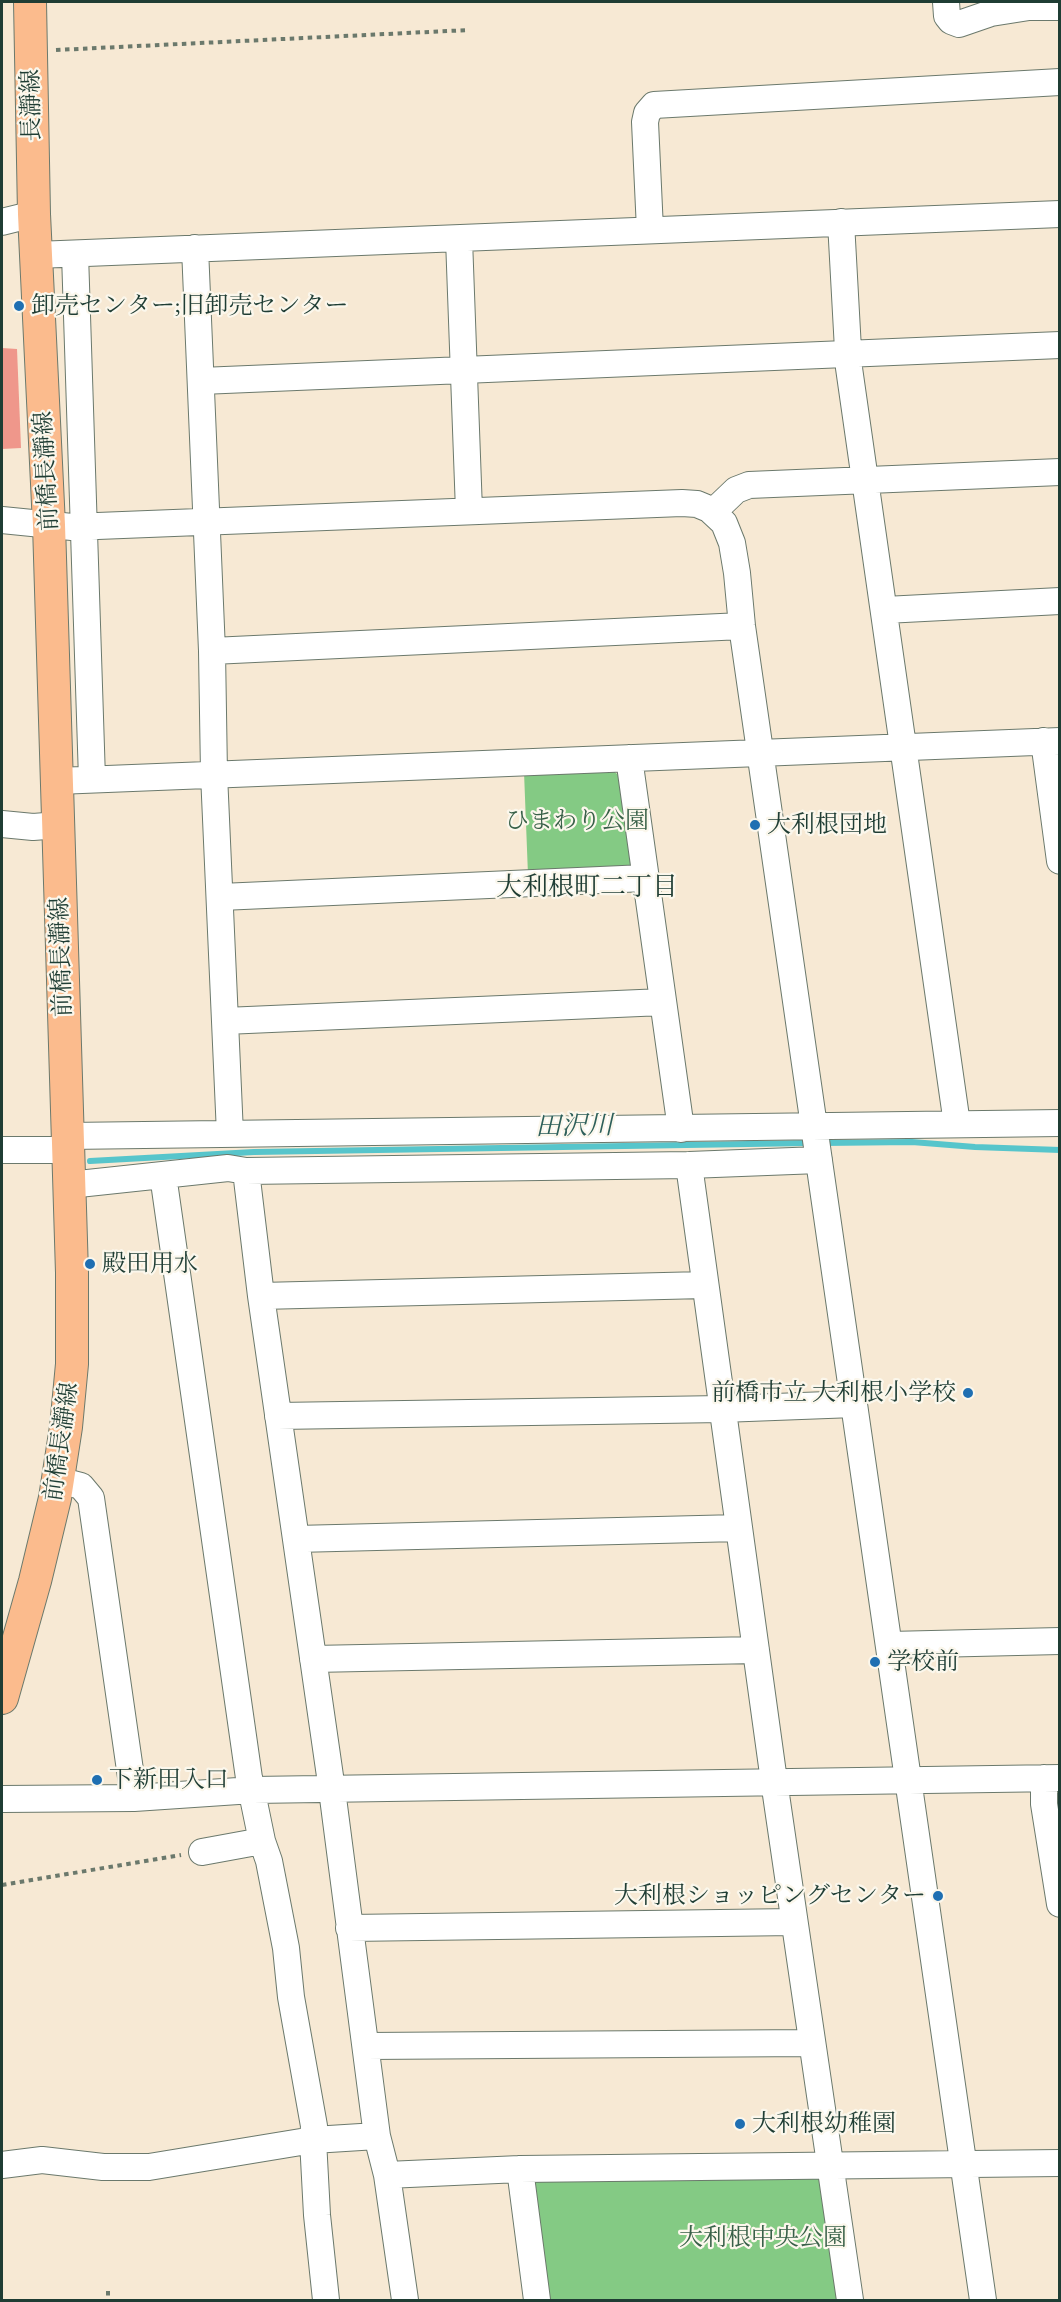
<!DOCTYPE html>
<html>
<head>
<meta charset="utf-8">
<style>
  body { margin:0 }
  #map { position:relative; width:1061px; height:2302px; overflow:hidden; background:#f7e9d4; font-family:"EB Garamond",serif }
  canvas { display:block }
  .frame { position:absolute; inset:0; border:3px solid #1f3d34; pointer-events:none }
</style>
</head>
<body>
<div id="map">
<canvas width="1061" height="2302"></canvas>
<div class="frame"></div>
</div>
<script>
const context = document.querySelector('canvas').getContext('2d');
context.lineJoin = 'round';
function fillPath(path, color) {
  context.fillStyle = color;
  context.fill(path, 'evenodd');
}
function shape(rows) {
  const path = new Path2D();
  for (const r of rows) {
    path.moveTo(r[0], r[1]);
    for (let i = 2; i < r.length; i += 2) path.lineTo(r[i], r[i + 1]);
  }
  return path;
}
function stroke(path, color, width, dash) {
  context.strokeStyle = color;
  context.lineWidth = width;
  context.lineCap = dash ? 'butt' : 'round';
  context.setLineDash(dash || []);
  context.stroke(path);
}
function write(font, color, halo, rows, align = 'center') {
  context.font = font + ' "EB Garamond","Noto Serif JP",serif';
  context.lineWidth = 4.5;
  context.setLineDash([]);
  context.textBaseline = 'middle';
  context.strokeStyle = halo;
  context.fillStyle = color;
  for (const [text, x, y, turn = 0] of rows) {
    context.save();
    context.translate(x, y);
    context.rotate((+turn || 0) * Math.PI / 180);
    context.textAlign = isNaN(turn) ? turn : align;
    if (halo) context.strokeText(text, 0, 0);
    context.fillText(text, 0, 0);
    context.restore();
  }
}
const green = shape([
  [611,769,622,778,634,865,626,872,528,875,524,772],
  [821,2175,838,2300,545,2300,528,2179]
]);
const stream = shape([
  [823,1143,912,1142,975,1147,1060,1150],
  [90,1161,254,1152,810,1143]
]);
const building = shape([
  [2,348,17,349,21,448,2,449]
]);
const path = shape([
  [56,50,469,30],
  [2,1885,181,1855],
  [108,2291,108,2300]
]);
const minor = shape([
  [946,2,947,16,951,21,959,24,991,13,1029,7,1060,7],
  [2,222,34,214],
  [841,222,849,368,957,1124],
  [650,230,645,122,647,113,654,105,1060,82],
  [459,239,469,511],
  [195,248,212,651,214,774,230,1134],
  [75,254,92,779],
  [36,255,1060,214],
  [201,381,1060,345],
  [713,512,736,490,749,485,1060,472],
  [2,520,72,527,682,503,697,504,709,509,724,523,732,543,737,573,742,626,983,2300],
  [885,610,1060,601],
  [212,651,742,626],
  [1044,741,1060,861],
  [629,758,681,1129],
  [57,781,1060,741],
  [2,824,33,827,59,825],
  [221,897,645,878],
  [225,1021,663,1002],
  [68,1136,1060,1123],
  [2,1150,68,1150],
  [689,1165,774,1781,850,2300],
  [246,1171,261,1296,332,1790,377,2136,387,2175,405,2300],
  [163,1175,249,1778,262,1841,269,1861,286,1948,291,1997,314,2126,313,2140,317,2215,326,2300],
  [69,1185,228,1168,246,1171,689,1165,819,1160],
  [261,1296,704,1285],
  [278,1416,722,1409,854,1404],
  [58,1480,81,1486,91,1498,134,1798],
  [296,1539,739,1528],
  [889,1645,1060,1641],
  [313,1659,756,1650],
  [1044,1778,1044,1804,1060,1904],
  [2,1799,134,1798,253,1790,1060,1778],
  [202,1852,262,1841],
  [349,1928,794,1922],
  [366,2046,812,2043],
  [2,2165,42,2160,103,2167,149,2167,313,2140,377,2136],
  [520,2169,537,2300],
  [387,2175,520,2169,1060,2163]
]);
const major = shape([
  [2,1698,35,1581,55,1498,66,1427,72,1364,72,1273,49,525,34,214,30,2]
]);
const markers = [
  [19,306,6,"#1f6fb2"],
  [755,825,6,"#1f6fb2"],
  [90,1264,6,"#1f6fb2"],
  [968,1393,6,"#1f6fb2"],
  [875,1662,6,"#1f6fb2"],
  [97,1780,6,"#1f6fb2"],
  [938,1896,6,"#1f6fb2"],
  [740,2124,6,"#1f6fb2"]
];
const streetNames = [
  ["長瀞線",32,105,-91],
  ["前橋長瀞線",47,471,-93],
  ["前橋長瀞線",62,957,-92],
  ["前橋長瀞線",62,1442,-82]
];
const poiNames = [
  ["卸売センター;旧卸売センター",31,306],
  ["大利根団地",767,825],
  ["殿田用水",102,1264],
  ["前橋市立 大利根小学校",956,1393,"right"],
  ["学校前",887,1662],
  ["下新田入口",109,1780],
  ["大利根ショッピングセンター",926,1896,"right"],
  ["大利根幼稚園",752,2124]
];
const parkNames = [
  ["ひまわり公園",577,821],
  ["大利根中央公園",763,2238]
];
const neighbourhoodNames = [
  ["大利根町二丁目",587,888]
];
const waterNames = [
  ["田沢川",574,1127,-1]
];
fillPath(green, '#84ca84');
stroke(stream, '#57c5cb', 6);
fillPath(building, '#ef978b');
stroke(minor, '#6b796c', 28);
stroke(major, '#6b796c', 34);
stroke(path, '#6b796c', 4, [4.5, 4.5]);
stroke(minor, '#fff', 26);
stroke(major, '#fbbb8d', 32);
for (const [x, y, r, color] of markers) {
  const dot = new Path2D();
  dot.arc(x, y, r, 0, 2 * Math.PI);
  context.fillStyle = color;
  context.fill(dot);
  stroke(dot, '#fbf7ec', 2);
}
write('24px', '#1f3d34', '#fbf7ec', streetNames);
write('24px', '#1f3d34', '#fbf7ec', poiNames, 'left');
write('24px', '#386048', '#fbf7ec', parkNames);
write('26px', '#1f3d34', '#fbf7ec', neighbourhoodNames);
write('italic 26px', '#2d5f5a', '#fbf7ec', waterNames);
</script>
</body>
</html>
